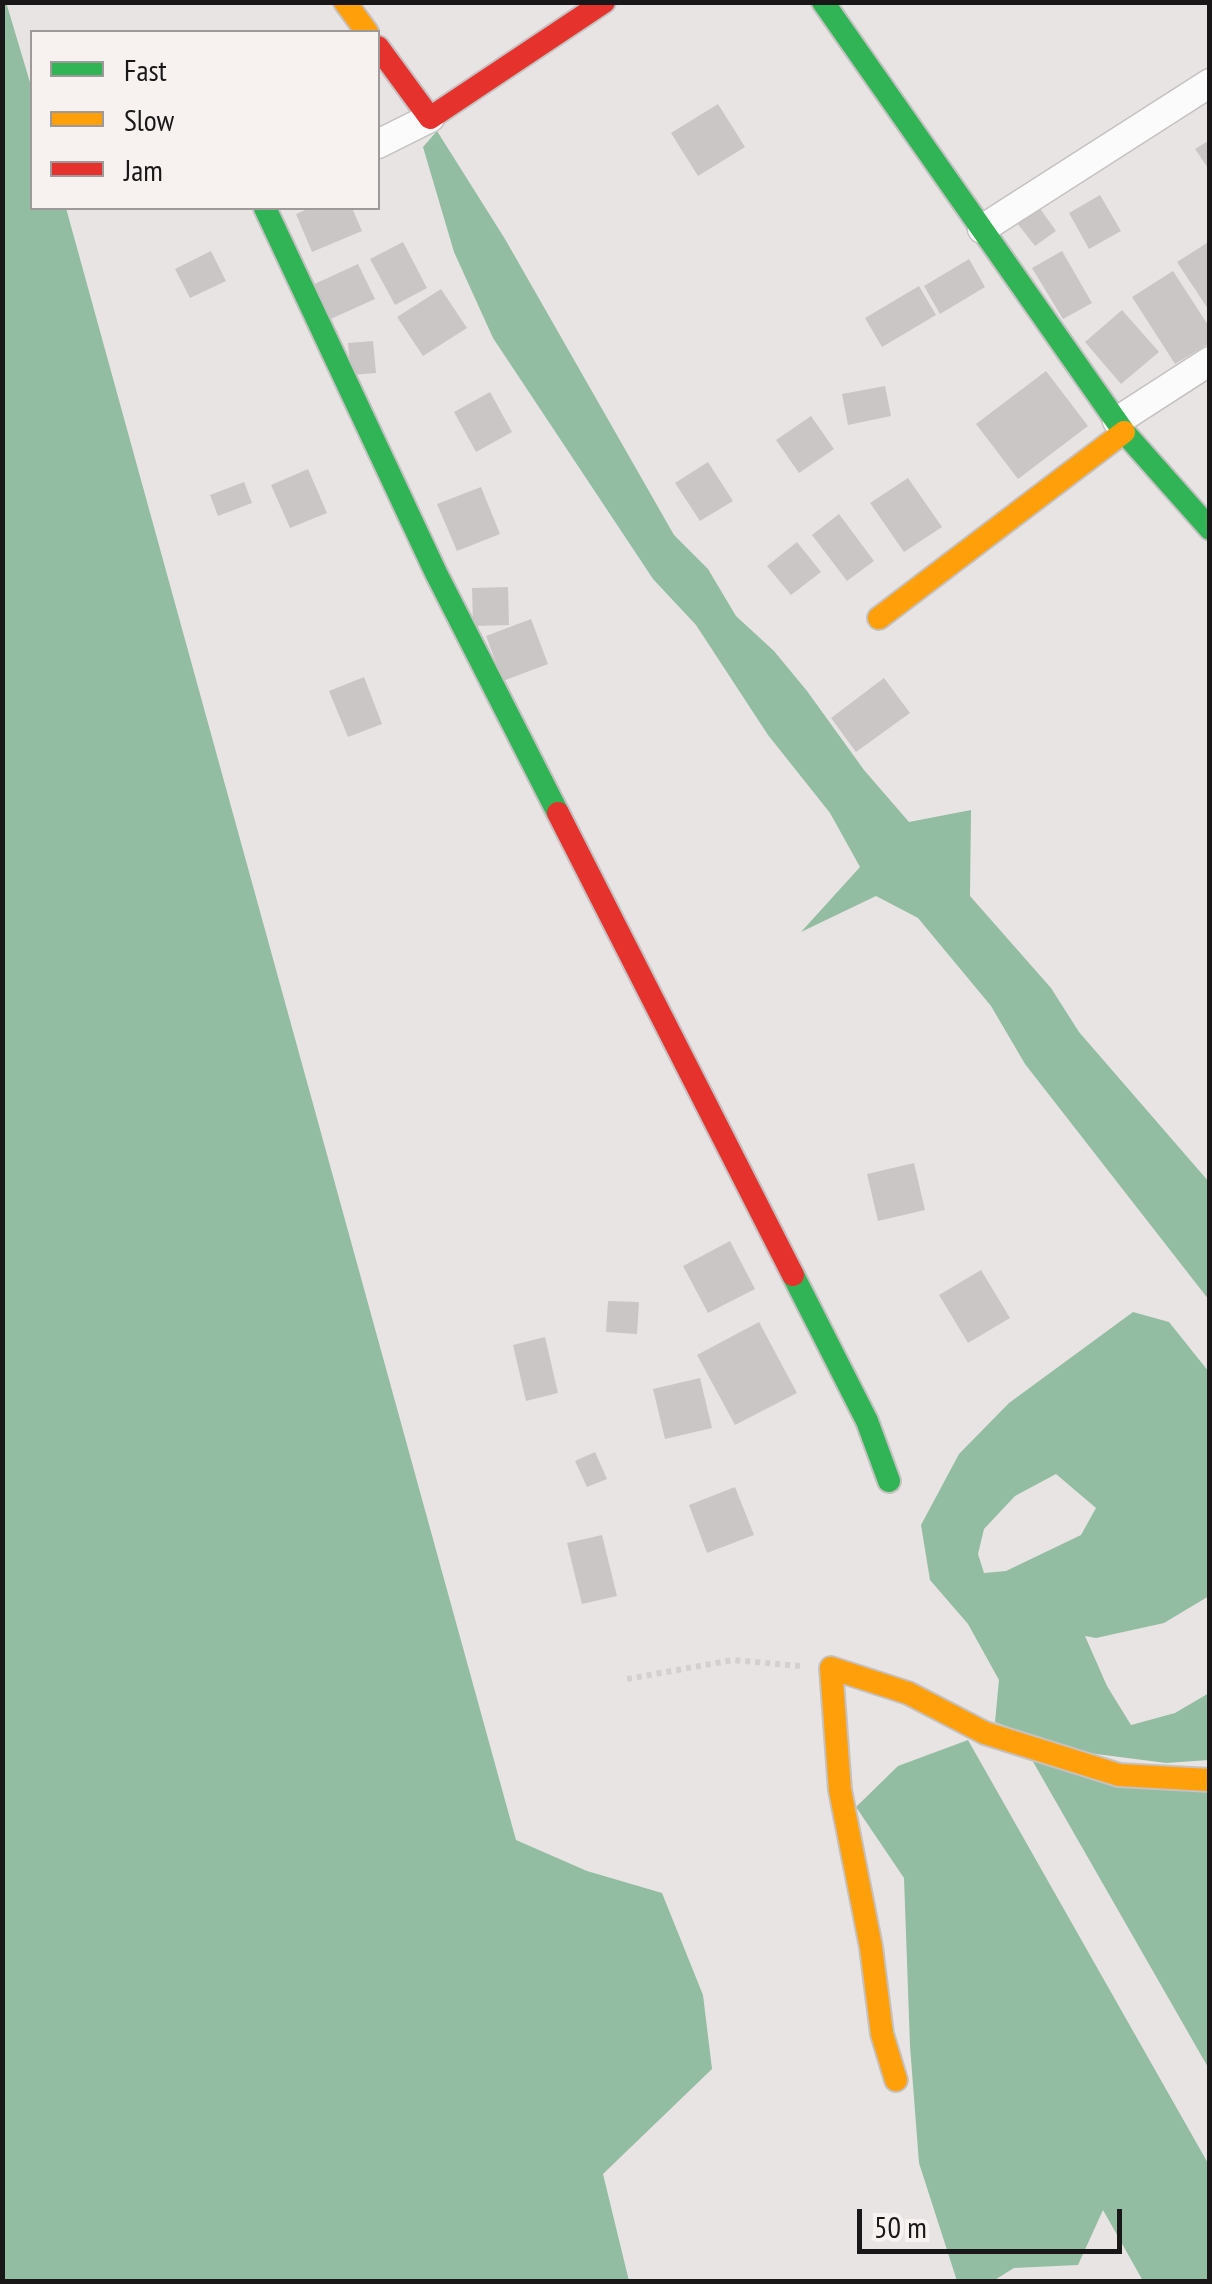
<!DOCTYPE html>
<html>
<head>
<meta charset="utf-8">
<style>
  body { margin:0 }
  #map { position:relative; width:1212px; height:2284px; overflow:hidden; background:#e9e4e4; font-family:"PT Sans Narrow",sans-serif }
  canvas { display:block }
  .frame { position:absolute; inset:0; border:5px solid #191717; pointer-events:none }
  .legend { position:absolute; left:30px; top:30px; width:350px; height:180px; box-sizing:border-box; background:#f7f1f0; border:2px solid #9e9a99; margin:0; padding:12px 18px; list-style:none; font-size:30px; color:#191717 }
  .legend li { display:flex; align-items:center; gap:20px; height:50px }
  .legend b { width:50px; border:2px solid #9e9a99 }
  .scale { position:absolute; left:857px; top:2209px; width:265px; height:45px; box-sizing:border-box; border:5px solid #191717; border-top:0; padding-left:12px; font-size:30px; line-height:35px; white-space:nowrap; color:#191717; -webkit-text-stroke:8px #f7f1f0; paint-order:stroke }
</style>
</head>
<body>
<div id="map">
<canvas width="1212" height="2284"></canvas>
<div class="frame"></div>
<ul class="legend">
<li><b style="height:12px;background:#30b455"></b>Fast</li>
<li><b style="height:12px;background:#ff9f0a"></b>Slow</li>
<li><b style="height:12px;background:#e5322d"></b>Jam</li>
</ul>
<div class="scale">50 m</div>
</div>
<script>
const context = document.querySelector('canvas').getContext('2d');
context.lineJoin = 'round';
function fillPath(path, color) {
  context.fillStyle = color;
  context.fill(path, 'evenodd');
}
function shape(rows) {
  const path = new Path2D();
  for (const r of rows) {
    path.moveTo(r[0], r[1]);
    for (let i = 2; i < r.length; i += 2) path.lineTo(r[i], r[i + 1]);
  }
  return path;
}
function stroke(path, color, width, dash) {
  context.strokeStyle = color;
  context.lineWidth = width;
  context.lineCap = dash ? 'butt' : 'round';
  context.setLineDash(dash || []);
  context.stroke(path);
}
const water = shape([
  [6,2,32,89,32,208,66,208,516,1840,587,1871,662,1893,703,1995,712,2069,603,2174,629,2281,3,2281,2,3],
  [437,131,505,239,674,535,708,569,736,616,774,651,807,691,864,770,909,822,971,810,970,896,1051,988,1079,1032,1209,1182,1209,1300,1025,1064,991,1006,918,918,876,896,801,932,860,867,830,813,768,735,696,625,653,579,493,338,454,252,423,147],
  [1133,1312,1169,1322,1209,1372,1209,1596,1164,1623,1096,1638,1085,1636,1107,1686,1131,1725,1175,1713,1209,1693,1209,1760,1166,1763,1073,1751,995,1722,999,1680,968,1624,930,1580,921,1525,959,1454,1009,1403],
  [1056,1474,1096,1508,1081,1535,1006,1571,984,1573,978,1554,984,1529,1015,1496],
  [968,1740,1209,2165,1209,2281,1143,2281,1103,2210,1078,2265,1014,2268,993,2281,957,2281,919,2163,910,2046,904,1878,856,1807,898,1766],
  [1028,1753,1209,1787,1209,2069]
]);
const building = shape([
  [718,104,745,147,698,176,671,133],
  [1210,140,1210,171,1195,149],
  [1100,195,1121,231,1089,249,1069,213],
  [1039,207,1056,231,1035,246,1017,223],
  [310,208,352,208,362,231,312,252,296,214],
  [1210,241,1210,312,1177,262],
  [403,242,427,288,395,305,370,259],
  [211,251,226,281,190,298,175,269],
  [1062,251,1092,303,1063,319,1032,268],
  [969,259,985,287,940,314,924,286],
  [358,264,375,299,324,322,308,287],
  [1173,271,1210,328,1210,343,1175,364,1132,297],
  [919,286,936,315,882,347,865,318],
  [441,289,467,328,423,356,397,317],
  [1122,310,1159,352,1121,384,1085,342],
  [373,341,376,373,351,375,348,343],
  [1046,371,1088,426,1018,479,976,424],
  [885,386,891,416,848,425,842,394],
  [490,392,512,432,476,452,454,412],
  [811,416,834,449,799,473,776,440],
  [708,462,733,501,700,521,675,483],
  [308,469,327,513,290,528,271,485],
  [908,478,942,527,904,552,870,503],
  [244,482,252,503,218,516,210,495],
  [481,487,500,534,457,551,437,504],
  [839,514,874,561,847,581,812,535],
  [797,542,821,572,791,595,767,566],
  [508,587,509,625,473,626,472,588],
  [531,619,548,664,503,681,486,636],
  [364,677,382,724,348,737,329,691],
  [884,678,910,713,856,752,831,718],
  [914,1163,925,1210,878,1221,867,1174],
  [730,1241,755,1289,708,1313,683,1266],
  [981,1270,1010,1318,968,1343,939,1295],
  [608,1301,639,1302,637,1334,606,1332],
  [759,1322,797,1393,735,1425,697,1355],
  [545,1337,558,1393,526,1401,513,1345],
  [700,1378,712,1428,665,1439,653,1389],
  [595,1452,607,1479,587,1487,575,1461],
  [735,1487,754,1535,707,1553,689,1505],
  [602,1535,617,1596,582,1604,567,1543]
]);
const path = shape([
  [627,1679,733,1660,800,1666]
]);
const street = shape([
  [378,144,430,118],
  [982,229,1210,83],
  [1117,421,1210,361]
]);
const fast = shape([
  [823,2,1124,432,1210,529],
  [265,208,436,573,558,813],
  [793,1275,867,1421,889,1481]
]);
const slow = shape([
  [345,2,367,32],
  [879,618,1124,432],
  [896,2080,882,2034,871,1947,840,1790,831,1668,908,1693,985,1733,1119,1775,1210,1780]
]);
const jam = shape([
  [378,47,430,118,604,2],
  [558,813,793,1275]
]);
fillPath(water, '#92bda2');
fillPath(building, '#cac6c6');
stroke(street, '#c5c1c1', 31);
stroke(fast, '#c5c1c1', 26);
stroke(slow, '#c5c1c1', 26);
stroke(jam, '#c5c1c1', 26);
stroke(path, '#d2d0d0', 6, [5, 5]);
stroke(street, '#fcfbfb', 28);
stroke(fast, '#30b455', 22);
stroke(slow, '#ff9f0a', 22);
stroke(jam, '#e5322d', 22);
</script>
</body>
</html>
